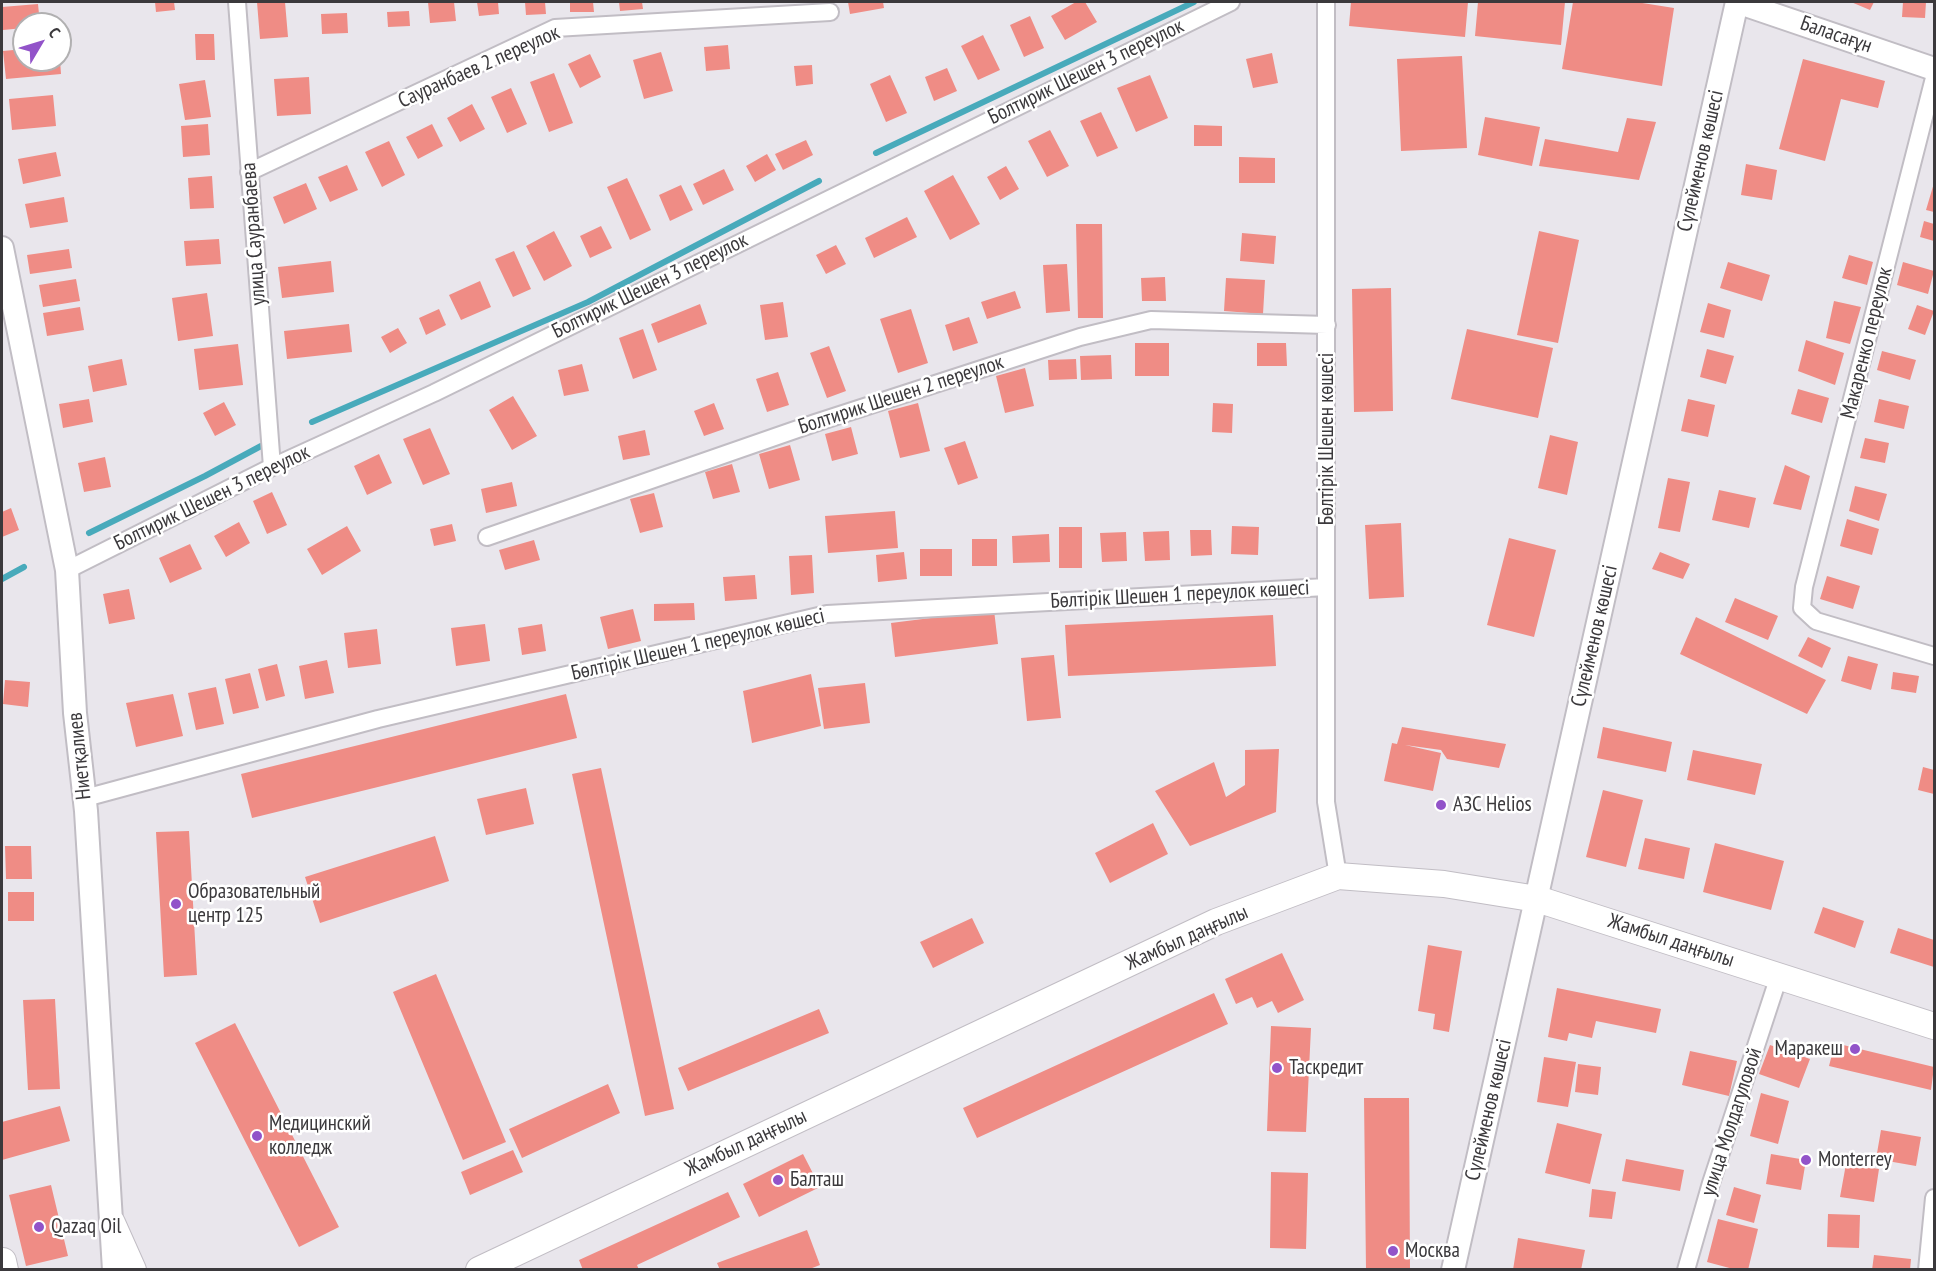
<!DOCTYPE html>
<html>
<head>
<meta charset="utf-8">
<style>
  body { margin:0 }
  #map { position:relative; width:1936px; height:1271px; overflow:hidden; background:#e9e6ec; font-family:"PT Sans Narrow",sans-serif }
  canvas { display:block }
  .frame { position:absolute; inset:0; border:3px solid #3b393c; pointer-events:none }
  .north { position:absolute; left:12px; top:12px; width:60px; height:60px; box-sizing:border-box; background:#fff; border:2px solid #b1b0b1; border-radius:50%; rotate:52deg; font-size:16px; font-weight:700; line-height:24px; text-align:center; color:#3b393c }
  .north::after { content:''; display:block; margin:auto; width:21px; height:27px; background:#9253c9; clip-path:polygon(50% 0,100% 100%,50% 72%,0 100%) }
</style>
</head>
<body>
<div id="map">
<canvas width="1936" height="1271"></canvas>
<div class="frame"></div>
<div class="north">С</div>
</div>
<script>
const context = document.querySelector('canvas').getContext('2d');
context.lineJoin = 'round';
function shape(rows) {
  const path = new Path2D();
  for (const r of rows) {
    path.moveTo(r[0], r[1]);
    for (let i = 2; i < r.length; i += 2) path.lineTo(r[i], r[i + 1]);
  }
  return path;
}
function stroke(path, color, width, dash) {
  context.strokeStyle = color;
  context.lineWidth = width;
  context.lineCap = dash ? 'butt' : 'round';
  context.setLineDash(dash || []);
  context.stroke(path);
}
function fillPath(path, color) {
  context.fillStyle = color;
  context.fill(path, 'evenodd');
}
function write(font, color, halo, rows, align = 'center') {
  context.font = font + ' "PT Sans Narrow",sans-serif';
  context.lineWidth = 5;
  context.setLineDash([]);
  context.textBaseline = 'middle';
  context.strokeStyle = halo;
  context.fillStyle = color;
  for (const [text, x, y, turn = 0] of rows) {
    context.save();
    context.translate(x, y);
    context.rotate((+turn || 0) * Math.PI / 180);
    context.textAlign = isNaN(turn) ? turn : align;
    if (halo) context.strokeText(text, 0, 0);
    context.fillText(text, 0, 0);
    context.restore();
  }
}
const stream = shape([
  [876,153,1194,2],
  [312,422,588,302,819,181],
  [89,533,205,476,261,446],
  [2,579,24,567]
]);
const building = shape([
  [155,2,174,2,175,10,156,12],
  [257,2,285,2,288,37,260,39],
  [428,2,454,2,456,21,430,23],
  [477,2,498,2,499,14,479,16],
  [525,2,545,2,546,14,526,15],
  [570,2,593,2,594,12,570,12],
  [619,2,642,2,643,9,620,11],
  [848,2,883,2,884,8,850,14],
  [1076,2,1085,2,1097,22,1065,40,1051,16],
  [1351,2,1468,2,1465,37,1349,26],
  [1478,2,1565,2,1561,45,1475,36],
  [1573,2,1636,2,1674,8,1662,86,1562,69],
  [1851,2,1874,2,1870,10],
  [1903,2,1926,2,1925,18,1902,17],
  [38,4,40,24,24,24,24,28,3,30,2,7],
  [409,11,410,26,388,27,387,12],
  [347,13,348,33,322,34,321,14],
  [1030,16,1044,48,1024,57,1010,25],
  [195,34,214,34,215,60,196,60],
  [983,35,1000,70,978,80,961,46],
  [728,45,730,69,706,71,704,47],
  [24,49,24,60,60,60,61,74,6,79,3,51],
  [661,52,673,91,644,99,633,60],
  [1272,53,1278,83,1253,88,1246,59],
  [590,54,601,77,580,88,568,64],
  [1462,56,1467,148,1401,151,1397,59],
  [1803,59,1885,81,1878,108,1841,99,1825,161,1779,149],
  [812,65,813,84,796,86,794,66],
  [947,68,957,91,934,101,925,77],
  [554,73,573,123,549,132,530,82],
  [890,75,907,113,886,122,870,84],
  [1150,75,1168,118,1136,132,1117,88],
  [309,77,311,114,277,116,274,79],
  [205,80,211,117,185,120,179,84],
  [511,88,527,124,507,133,491,97],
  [53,95,56,126,12,130,9,99],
  [472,104,485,129,460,142,447,118],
  [1101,112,1118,148,1097,157,1080,121],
  [1485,117,1540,127,1532,166,1478,155],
  [1627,118,1656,122,1639,180,1539,166,1545,139,1618,152],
  [208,124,210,155,183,157,181,126],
  [432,124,443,146,418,159,406,137],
  [1194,125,1222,126,1222,146,1194,146],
  [1050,130,1069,166,1047,177,1028,141],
  [806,140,813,155,783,170,775,154],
  [389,141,405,175,382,187,365,152],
  [56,152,61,176,23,184,18,159],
  [767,154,776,170,755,182,746,166],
  [1239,157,1275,158,1275,183,1239,183],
  [1746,164,1777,170,1772,200,1741,195],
  [347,165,358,190,330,202,318,177],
  [1006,166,1019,189,1000,200,987,177],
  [724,169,734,190,703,205,693,184],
  [953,175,980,224,950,240,924,191],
  [212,176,214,208,190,209,188,178],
  [627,178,651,230,630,240,607,187],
  [306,183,317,209,284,224,273,197],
  [1934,183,1934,212,1926,210],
  [681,185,693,210,670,221,659,195],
  [64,197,68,222,30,228,25,204],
  [907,217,917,237,874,258,865,238],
  [1924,221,1934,224,1934,241,1920,237],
  [1076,224,1102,224,1103,318,1078,318],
  [601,226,612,248,590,258,580,236],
  [554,231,572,266,544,281,526,246],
  [1539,231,1579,240,1558,343,1517,335],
  [1242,233,1276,236,1274,264,1240,261],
  [219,239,221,264,186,266,184,241],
  [836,245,846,264,826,274,816,255],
  [69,249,72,268,30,274,27,255],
  [514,251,531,289,513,297,495,259],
  [1849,255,1873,262,1867,285,1842,278],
  [331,261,334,292,282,298,278,267],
  [1728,262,1770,275,1762,301,1720,288],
  [1903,262,1934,271,1928,294,1897,285],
  [1067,264,1070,311,1046,313,1043,265],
  [1165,277,1166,301,1142,301,1141,278],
  [1226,278,1265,280,1263,314,1224,311],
  [76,279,80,301,43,307,39,285],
  [480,281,491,307,461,320,449,295],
  [1391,288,1393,411,1354,412,1352,289],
  [1015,291,1021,308,987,319,981,302],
  [207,293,213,336,178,341,172,298],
  [1834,301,1861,307,1850,344,1826,338],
  [783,302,788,337,765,340,760,305],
  [1708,303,1731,310,1724,338,1700,332],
  [700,304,707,324,658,343,651,324],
  [1917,305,1934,311,1925,335,1908,329],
  [80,307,84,330,47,336,43,313],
  [439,309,446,325,426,335,419,318],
  [911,309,928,363,898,373,880,319],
  [969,317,978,343,953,351,945,325],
  [349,324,352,352,287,359,284,331],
  [398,328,407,343,390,353,381,337],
  [643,329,657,370,633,379,619,338],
  [1467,329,1553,348,1538,418,1451,399],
  [1806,340,1844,353,1835,385,1798,371],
  [1135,343,1169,343,1169,376,1135,376],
  [1257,343,1286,343,1287,366,1257,366],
  [238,344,243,385,199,390,194,349],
  [829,346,846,391,827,398,810,353],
  [1707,349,1734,356,1726,384,1700,377],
  [1882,351,1916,360,1910,380,1877,370],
  [1111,355,1112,379,1081,380,1080,356],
  [122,359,127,385,93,392,88,366],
  [1076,359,1077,379,1049,380,1048,360],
  [582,364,589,391,564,396,558,370],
  [1025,368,1034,406,1005,413,996,376],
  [778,372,789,405,767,412,756,379],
  [1798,389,1829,398,1822,423,1791,414],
  [513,396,537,436,512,450,489,410],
  [89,399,93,422,63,428,59,404],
  [1688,399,1715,405,1708,437,1681,431],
  [1879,399,1909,406,1904,429,1874,422],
  [224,402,236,425,215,436,203,413],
  [714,403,724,429,704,436,694,411],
  [918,403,930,451,900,458,888,411],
  [1213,403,1233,404,1232,433,1212,432],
  [851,427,858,454,832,461,825,434],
  [430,428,450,474,423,485,403,439],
  [645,430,650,455,623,460,618,436],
  [1550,435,1578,442,1567,495,1538,488],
  [1865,438,1889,443,1885,463,1860,458],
  [965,441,978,478,958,485,944,448],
  [790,445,800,480,769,489,759,454],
  [379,454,392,483,367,495,354,466],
  [105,457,111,487,84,492,78,463],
  [732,464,740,492,713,499,705,472],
  [1785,465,1810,476,1801,510,1773,504],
  [1668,478,1690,482,1680,532,1658,528],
  [512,482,517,506,486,513,481,489],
  [1855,486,1887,494,1879,521,1849,511],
  [1719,490,1756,498,1749,528,1712,520],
  [272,492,287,525,267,534,253,501],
  [654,493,663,527,640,533,630,499],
  [11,508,19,530,2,537,2,512],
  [895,511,898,548,828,553,825,516],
  [1847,519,1879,529,1872,555,1840,546],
  [239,522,250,543,226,557,214,536],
  [1401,523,1404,597,1369,599,1365,525],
  [452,524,456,541,434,546,430,529],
  [347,526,361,551,322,575,307,549],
  [1232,526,1259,527,1258,555,1231,554],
  [1059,527,1082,527,1082,568,1059,568],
  [1190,530,1211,530,1212,555,1191,556],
  [1169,531,1170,560,1145,561,1143,532],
  [1126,532,1127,561,1102,562,1100,533],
  [1049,534,1050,562,1013,563,1012,536],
  [1509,538,1556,550,1534,637,1487,625],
  [972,539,997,539,997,566,972,566],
  [534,540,540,560,505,570,499,550],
  [190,544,202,569,170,583,159,558],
  [920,549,952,549,952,576,920,576],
  [904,552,907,579,878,582,876,555],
  [1660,552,1690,564,1683,579,1652,569],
  [812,555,814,593,791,595,789,556],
  [755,575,757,599,725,601,723,577],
  [1827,576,1860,586,1853,609,1820,599],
  [129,589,135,619,109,624,103,594],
  [1735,598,1778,616,1768,640,1725,622],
  [694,603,695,620,654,621,654,604],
  [633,609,641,641,608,649,600,617],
  [994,610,998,644,895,657,891,623],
  [1273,615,1276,666,1068,676,1065,625],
  [1696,617,1826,680,1807,714,1680,654],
  [485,624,490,661,456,666,451,628],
  [542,624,546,651,522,655,518,628],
  [377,629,381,664,348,668,344,633],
  [1808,637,1831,648,1822,668,1798,656],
  [1054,655,1061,718,1027,721,1021,658],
  [1848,656,1878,664,1871,690,1841,681],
  [327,660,334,693,305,699,299,666],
  [277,664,285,696,266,701,258,669],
  [1893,672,1919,676,1916,693,1891,689],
  [250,673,259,708,233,714,225,679],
  [811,674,821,726,752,743,743,691],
  [5,680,30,682,28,707,3,704],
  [865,683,870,723,824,729,818,688],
  [216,687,224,724,196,730,188,693],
  [173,694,183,736,136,747,126,703],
  [566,694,577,738,252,818,241,774],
  [1402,727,1506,744,1499,768,1447,759,1441,750,1405,745,1441,753,1433,791,1384,781,1392,743,1397,744],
  [1603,727,1672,742,1666,772,1597,758],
  [1279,749,1276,812,1190,846,1155,791,1214,762,1226,797,1245,785,1245,750],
  [1693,750,1762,764,1755,795,1687,780],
  [1923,767,1934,770,1934,794,1918,790],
  [601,768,674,1109,645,1116,572,774],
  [526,788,534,824,486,835,477,799],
  [1603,790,1643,800,1626,867,1586,857],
  [1153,823,1168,854,1110,883,1095,853],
  [189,831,197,975,164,977,156,832],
  [435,836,449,881,320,923,305,877],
  [1645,838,1690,848,1684,879,1638,869],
  [1715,843,1784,861,1771,910,1703,892],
  [5,846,31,846,32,879,6,879],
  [8,892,34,892,34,921,8,921],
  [1823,907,1864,921,1855,948,1814,933],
  [972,918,984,943,933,968,920,942],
  [1898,928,1934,940,1934,967,1890,953],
  [1428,945,1462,951,1449,1032,1433,1029,1435,1014,1418,1011],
  [1282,953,1304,1000,1278,1013,1272,1001,1257,1008,1252,997,1236,1004,1225,979],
  [436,974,506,1142,463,1160,393,992],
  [1557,988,1661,1009,1656,1033,1596,1021,1592,1038,1569,1033,1567,1041,1548,1037],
  [1214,993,1228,1024,977,1138,963,1108],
  [55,999,60,1089,28,1090,23,1000],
  [819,1009,829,1033,688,1091,678,1068],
  [235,1023,339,1227,299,1247,195,1043],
  [1271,1026,1311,1028,1306,1132,1267,1131],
  [1835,1043,1934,1067,1931,1090,1829,1066],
  [1770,1045,1810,1059,1799,1088,1759,1074],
  [1690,1051,1737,1061,1729,1096,1682,1085],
  [1544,1057,1576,1062,1568,1107,1537,1102],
  [1578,1064,1601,1067,1598,1095,1575,1092],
  [608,1084,620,1113,522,1158,509,1129],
  [1761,1093,1789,1101,1778,1144,1750,1136],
  [1364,1098,1409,1098,1410,1270,1366,1270],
  [60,1106,70,1141,2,1160,2,1122],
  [1557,1123,1602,1134,1590,1184,1545,1173],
  [1881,1130,1921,1137,1916,1166,1876,1159],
  [513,1150,523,1172,470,1195,461,1172],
  [803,1154,820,1187,759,1217,743,1184],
  [1771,1154,1806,1160,1801,1190,1766,1184],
  [1626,1159,1684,1170,1680,1191,1622,1181],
  [1846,1164,1879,1169,1874,1202,1840,1197],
  [1271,1172,1308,1173,1306,1249,1270,1248],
  [51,1185,68,1256,26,1266,9,1195],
  [1734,1187,1761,1195,1754,1223,1726,1215],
  [1592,1189,1616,1192,1612,1219,1589,1217],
  [728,1192,740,1217,637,1265,639,1270,583,1270,579,1260],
  [1828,1214,1860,1215,1859,1248,1827,1247],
  [1718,1219,1758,1229,1748,1270,1737,1270,1707,1262],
  [807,1230,820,1265,807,1270,720,1270,717,1263],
  [1518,1238,1585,1250,1581,1270,1513,1270],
  [1874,1255,1911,1259,1910,1270,1872,1270]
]);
const street = shape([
  [237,2,272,467],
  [1326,2,1326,802,1338,876],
  [1934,78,1804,587,1802,608,1816,621,1934,656],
  [249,172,555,28,830,12],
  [487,537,815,423,1080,337,1151,320,1327,325],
  [67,570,272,467,434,393,1231,2],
  [85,798,378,719,827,614,1326,587],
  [1686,1270,1711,1183,1779,976],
  [1927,1270,1934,1198]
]);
const secondary = shape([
  [1737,2,1934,69],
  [2,248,67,570,75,713,86,811,114,1270],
  [1453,1270,1737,2]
]);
const primary = shape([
  [112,1223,133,1270],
  [3,1261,5,1270],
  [479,1270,1216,922,1338,876,1444,884,1537,899,1934,1026]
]);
const markers = [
  [1441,805,6,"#9253c9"],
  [176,904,6,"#9253c9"],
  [1855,1049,6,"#9253c9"],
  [1277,1068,6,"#9253c9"],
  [257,1136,6,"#9253c9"],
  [1806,1160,6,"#9253c9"],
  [778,1180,6,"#9253c9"],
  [39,1227,6,"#9253c9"],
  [1393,1251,6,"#9253c9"]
];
const streetNames = [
  ["Баласағұн",1836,35,19],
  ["Сауранбаев 2 переулок",479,67,-24],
  ["Болтирик Шешен 3 переулок",1086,72,-26],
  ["Сүлейменов көшесі",1701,161,-77],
  ["улица Сауранбаева",254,234,-94],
  ["Болтирик Шешен 3 переулок",650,286,-26],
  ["Макаренко переулок",1867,343,-76],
  ["Болтирик Шешен 2 переулок",901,395,-18],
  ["Бөлтірік Шешен көшесі",1327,439,-90],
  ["Болтирик Шешен 3 переулок",212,498,-26],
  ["Бөлтірік Шешен 1 переулок көшесі",1180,595,-3],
  ["Сүлейменов көшесі",1595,636,-77],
  ["Бөлтірік Шешен 1 переулок көшесі",698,645,-13],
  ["Ниетқалиев",80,756,-96],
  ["Жамбыл даңғылы",1187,938,-24],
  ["Жамбыл даңғылы",1671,941,18],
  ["Сүлейменов көшесі",1489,1110,-77],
  ["улица Молдагуловой",1732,1122,-72],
  ["Жамбыл даңғылы",746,1143,-25]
];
const poiNames = [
  ["АЗС Helios",1453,805],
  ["Образовательный",188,892],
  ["центр 125",188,916],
  ["Маракеш",1843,1049,"right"],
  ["Таскредит",1289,1068],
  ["Медицинский",269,1124],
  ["колледж",269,1148],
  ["Monterrey",1818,1160],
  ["Балташ",790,1180],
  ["Qazaq Oil",51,1227],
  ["Москва",1405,1251]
];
stroke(stream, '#48aabb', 6);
fillPath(building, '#ef8c85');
stroke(street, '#c1bdc4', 20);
stroke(secondary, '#c1bdc4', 26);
stroke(primary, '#c1bdc4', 28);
stroke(street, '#fff', 16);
stroke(secondary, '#fff', 22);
stroke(primary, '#fff', 26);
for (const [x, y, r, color] of markers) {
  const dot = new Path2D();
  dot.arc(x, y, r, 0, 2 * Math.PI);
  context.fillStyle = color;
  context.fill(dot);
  stroke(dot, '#fff', 2);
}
write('21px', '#3b393c', '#fff', streetNames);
write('21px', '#3b393c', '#fff', poiNames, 'left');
</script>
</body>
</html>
